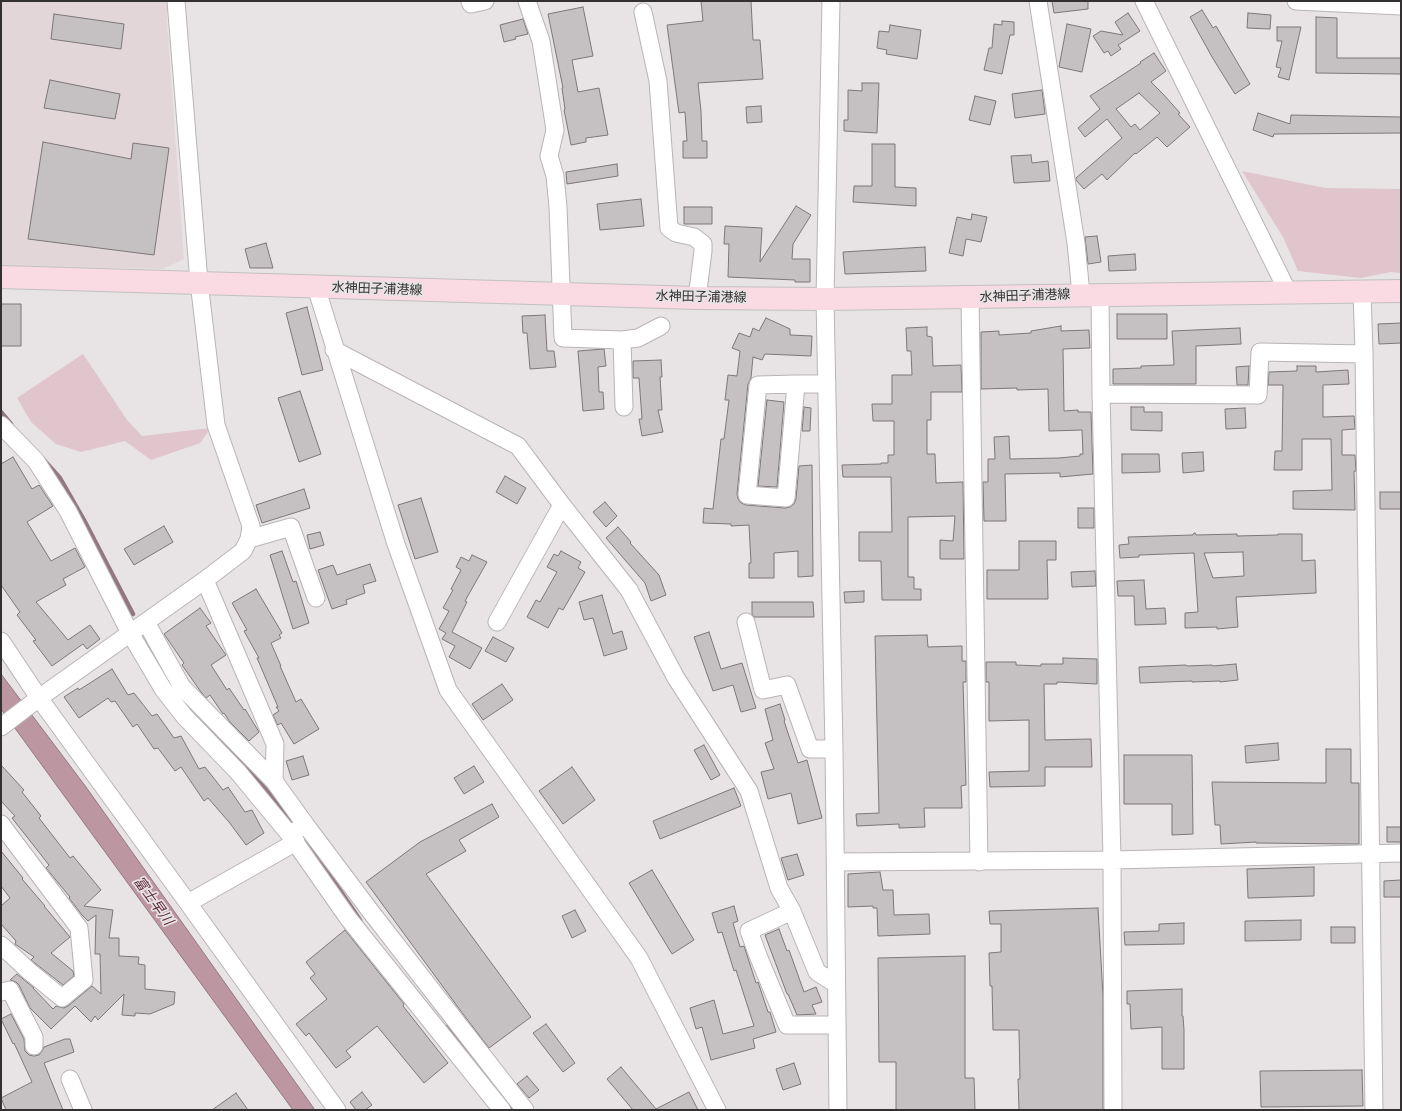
<!DOCTYPE html>
<html>
<head>
<meta charset="utf-8">
<style>
  body { margin:0 }
  #map { position:relative; width:1402px; height:1111px; overflow:hidden; background:#e8e3e4; font-family:"Work Sans",sans-serif }
  canvas { display:block }
  .frame { position:absolute; inset:0; border:2px solid #323031; pointer-events:none }
</style>
</head>
<body>
<div id="map">
<canvas width="1402" height="1111"></canvas>
<div class="frame"></div>
</div>
<script>
const context = document.querySelector('canvas').getContext('2d');
context.lineJoin = 'round';
function fillPath(path, color) {
  context.fillStyle = color;
  context.fill(path, 'evenodd');
}
function shape(rows) {
  const path = new Path2D();
  for (const r of rows) {
    path.moveTo(r[0], r[1]);
    for (let i = 2; i < r.length; i += 2) path.lineTo(r[i], r[i + 1]);
  }
  return path;
}
function stroke(path, color, width, dash) {
  context.strokeStyle = color;
  context.lineWidth = width;
  context.lineCap = dash ? 'butt' : 'round';
  context.setLineDash(dash || []);
  context.stroke(path);
}
function write(font, color, halo, rows, align = 'center') {
  context.font = font + ' "Work Sans","Noto Sans JP",sans-serif';
  context.lineWidth = 3.5;
  context.setLineDash([]);
  context.textBaseline = 'middle';
  context.strokeStyle = halo;
  context.fillStyle = color;
  for (const [text, x, y, turn = 0] of rows) {
    context.save();
    context.translate(x, y);
    context.rotate((+turn || 0) * Math.PI / 180);
    context.textAlign = isNaN(turn) ? turn : align;
    if (halo) context.strokeText(text, 0, 0);
    context.fillText(text, 0, 0);
    context.restore();
  }
}
const built = shape([
  [1,1,167,1,167,21,184,259,163,269,1,266]
]);
const green = shape([
  [1242,171,1325,188,1401,189,1401,273,1391,272,1361,278,1298,271,1283,237],
  [83,354,127,420,142,436,211,428,200,443,151,460,125,441,81,452,56,444,31,422,17,398]
]);
const water = shape([
  [1,674,86,787,315,1110,293,1110,1,709,1,674]
]);
const stream = shape([
  [1,412,11,424],
  [43,459,60,478,84,520,133,614],
  [185,702,261,784,295,824],
  [304,837,360,920],
  [447,1027,513,1110]
]);
const building = shape([
  [701,1,751,1,753,40,760,40,763,79,698,83,701,111,702,141,707,141,707,158,683,158,683,141,687,141,685,112,679,113,667,25,703,21,701,1],
  [1052,1,1088,1,1088,9,1054,13,1052,1],
  [583,7,593,56,572,60,578,92,599,88,608,135,586,138,586,142,571,145,564,110,565,109,562,88,563,88,548,14,583,7],
  [1202,10,1213,28,1216,26,1250,84,1235,94,1212,57,1190,17,1202,10],
  [1128,13,1140,31,1118,45,1121,49,1111,56,1108,51,1104,53,1093,36,1101,31,1123,35,1115,22,1128,13],
  [1248,13,1271,15,1270,29,1247,28,1248,13],
  [54,14,124,24,121,49,51,39,54,14],
  [1316,17,1337,18,1337,58,1401,58,1401,74,1316,73,1316,17],
  [523,19,528,34,515,37,516,39,504,42,500,25,523,19],
  [1002,21,1014,22,1014,35,1010,35,1002,74,984,70,989,48,992,48,994,24,1002,25,1002,21],
  [1067,24,1091,29,1082,72,1059,67,1067,24],
  [890,25,921,30,917,59,886,54,887,50,877,48,879,31,889,32,890,25],
  [1277,27,1301,27,1289,80,1278,77,1281,68,1276,67,1282,41,1277,41,1277,27],
  [1154,53,1166,71,1151,82,1164,95,1180,113,1178,114,1190,127,1167,147,1157,137,1136,154,1135,153,1107,180,1102,174,1084,189,1076,180,1076,178,1122,138,1107,119,1085,137,1078,128,1100,109,1090,96,1141,63,1140,62,1154,53],
  [1139,93,1160,113,1140,130,1135,124,1131,127,1116,109,1139,93],
  [50,80,120,94,115,119,44,108,50,80],
  [862,83,879,83,877,133,844,131,844,120,848,120,848,90,862,91,862,83],
  [1042,90,1045,114,1015,118,1012,94,1042,90],
  [975,96,996,101,990,125,969,120,975,96],
  [761,106,762,122,747,123,746,107,761,106],
  [1258,113,1290,124,1291,115,1401,117,1401,133,1274,134,1273,137,1253,130,1258,113],
  [43,142,131,159,133,143,169,148,154,255,28,239,43,142],
  [872,144,895,144,895,187,916,188,916,206,853,202,854,186,872,186,872,144],
  [1031,155,1032,163,1048,161,1050,181,1014,183,1011,156,1031,155],
  [617,164,618,176,567,184,566,172,617,164],
  [641,199,644,226,600,230,597,204,641,199],
  [796,206,811,215,793,244,792,259,810,259,810,282,795,282,795,280,728,277,729,244,724,244,725,226,762,228,760,262,796,206],
  [684,207,712,207,712,224,684,224,684,207],
  [972,214,987,217,981,242,966,239,963,256,949,253,957,217,971,220,972,214],
  [1097,236,1101,262,1088,264,1085,237,1097,236],
  [266,243,273,268,250,268,245,249,266,243],
  [925,247,926,271,845,274,843,252,925,247],
  [1135,254,1136,270,1109,271,1108,256,1135,254],
  [1,304,21,304,21,346,1,346,1,304],
  [307,307,323,370,302,375,286,313,307,307],
  [1117,314,1167,314,1167,339,1117,339,1117,314],
  [545,315,547,351,554,351,556,367,530,369,527,333,523,333,522,316,545,315],
  [766,318,790,329,790,335,812,336,811,356,765,354,762,360,753,357,751,378,748,384,737,494,738,499,741,503,746,505,785,508,790,507,794,504,796,499,799,466,812,465,813,576,798,577,798,551,774,553,774,578,749,578,749,563,751,563,749,525,731,526,731,524,703,523,704,508,713,509,721,439,724,439,729,400,725,400,728,375,737,376,740,351,732,348,739,333,750,337,753,328,759,331,766,318],
  [1401,323,1401,343,1379,344,1378,324,1401,323],
  [1061,326,1061,331,1089,330,1090,348,1063,349,1064,411,1078,410,1078,412,1091,412,1093,474,1060,477,1060,473,1005,474,1006,521,984,521,983,482,988,482,988,459,995,459,994,437,1009,436,1010,459,1059,458,1080,456,1080,454,1083,454,1082,430,1049,431,1048,389,1017,390,1017,388,981,389,981,332,999,331,999,335,1031,333,1031,331,1061,326],
  [927,327,927,336,932,337,933,366,961,365,962,392,931,392,931,420,927,420,927,454,935,454,936,483,963,482,964,559,940,559,940,540,953,541,955,516,908,517,908,577,914,577,914,589,921,589,921,600,882,600,881,561,859,561,859,532,892,532,891,477,843,477,842,465,881,464,881,463,888,463,888,455,894,455,894,421,873,421,872,404,892,404,892,375,912,375,911,351,907,351,906,328,927,327],
  [1240,328,1241,344,1196,346,1196,384,1113,384,1113,369,1141,368,1141,366,1174,365,1172,331,1240,328],
  [604,349,606,366,598,367,599,392,603,392,604,409,583,411,578,351,604,349],
  [661,360,662,377,660,377,662,410,658,410,663,432,642,436,639,419,642,419,639,378,633,378,633,361,661,360],
  [1249,366,1248,385,1237,385,1236,367,1249,366],
  [1297,366,1316,366,1316,372,1348,370,1349,384,1323,385,1323,417,1354,416,1355,429,1342,430,1342,455,1355,455,1356,471,1354,471,1355,510,1293,509,1293,491,1332,490,1331,439,1302,439,1302,470,1274,470,1275,451,1282,451,1283,385,1268,385,1269,372,1297,371,1297,366],
  [300,391,321,454,299,462,278,398,300,391],
  [767,400,784,402,777,487,758,486,767,400],
  [804,407,811,408,810,431,802,431,804,407],
  [1131,407,1144,407,1144,412,1162,412,1162,431,1131,430,1131,407],
  [1245,408,1246,428,1226,429,1225,409,1245,408],
  [1203,452,1204,471,1183,473,1182,453,1203,452],
  [1122,454,1159,454,1160,472,1122,473,1122,454],
  [13,457,32,489,39,485,53,506,27,522,51,561,75,548,85,567,63,579,66,585,36,602,68,640,90,625,100,639,87,649,83,644,52,666,33,641,36,640,17,615,20,612,1,585,1,464,13,457],
  [505,476,526,488,517,504,496,492,505,476],
  [304,489,310,508,262,523,256,505,304,489],
  [1380,492,1401,492,1401,509,1380,509,1380,492],
  [421,498,438,552,415,559,398,505,421,498],
  [605,502,617,516,606,527,593,512,605,502],
  [1078,508,1094,508,1094,528,1078,528,1078,508],
  [164,526,173,542,134,565,124,549,164,526],
  [618,527,631,542,630,543,659,575,666,595,651,601,645,583,606,538,618,527],
  [320,532,324,545,310,549,307,535,320,532],
  [1195,533,1196,535,1237,534,1237,536,1278,535,1278,534,1302,534,1302,561,1315,560,1316,593,1236,597,1238,627,1217,629,1217,627,1185,628,1185,613,1198,612,1194,553,1139,555,1139,557,1120,558,1119,545,1129,544,1128,537,1193,535,1193,534,1195,533],
  [1243,552,1244,576,1213,578,1204,553,1243,552],
  [1019,541,1056,541,1056,560,1047,560,1048,599,987,599,987,570,1019,570,1019,541],
  [282,551,293,582,296,581,309,623,293,629,270,555,282,551],
  [561,551,581,562,578,568,585,572,563,610,559,608,548,628,527,617,536,600,540,602,557,572,547,567,554,554,558,556,561,551],
  [472,555,487,562,465,601,467,602,452,632,482,648,470,669,449,657,455,646,442,639,446,633,439,629,449,611,443,608,453,590,451,589,461,570,456,567,461,557,469,561,472,555],
  [370,564,376,581,363,585,365,593,346,600,347,604,332,609,318,570,333,565,337,575,370,564],
  [1095,571,1096,586,1072,587,1071,572,1095,571],
  [1144,580,1146,609,1165,608,1166,624,1135,625,1134,596,1118,596,1117,581,1144,580],
  [256,589,282,633,279,635,281,638,271,643,281,666,280,666,296,702,301,699,319,729,294,744,281,723,278,725,277,724,273,715,279,711,276,707,278,707,257,658,259,658,244,631,247,630,232,603,256,589],
  [864,591,864,602,845,603,844,592,864,591],
  [602,595,613,634,622,631,627,649,604,656,593,618,584,620,579,602,602,595],
  [752,602,813,602,814,617,754,617,752,614,752,602],
  [200,608,211,623,206,626,226,655,211,665,227,690,229,688,244,710,245,709,259,732,249,741,230,722,224,713,223,714,210,695,206,698,201,692,182,665,184,663,164,634,200,608],
  [709,632,721,669,742,663,756,708,741,712,733,685,713,691,694,637,709,632],
  [927,635,928,647,962,646,962,661,966,661,966,682,963,682,966,785,961,786,962,808,924,808,925,827,899,828,899,824,857,826,856,814,879,813,875,636,927,635],
  [493,637,514,648,506,662,485,651,493,637],
  [1063,658,1097,659,1097,684,1057,682,1057,684,1044,684,1045,740,1091,739,1092,767,1045,767,1045,786,990,787,989,772,1029,771,1029,720,989,721,989,682,986,682,986,662,1016,662,1016,665,1041,666,1041,664,1063,664,1063,658],
  [1236,664,1238,680,1220,682,1220,681,1192,682,1192,681,1140,683,1139,667,1186,665,1187,666,1212,665,1213,666,1236,664],
  [112,669,128,695,134,693,152,716,157,714,174,738,181,736,199,769,205,767,223,790,228,787,245,812,252,810,264,833,246,845,229,822,208,798,204,801,181,767,175,771,158,748,154,749,137,724,133,727,115,701,111,702,108,698,79,718,64,697,78,688,79,690,112,669],
  [502,684,513,700,483,720,472,704,502,684],
  [780,704,785,720,784,721,798,763,807,760,822,818,798,824,791,793,768,799,761,772,774,769,765,743,773,740,765,709,780,704],
  [1278,743,1279,760,1246,763,1245,746,1278,743],
  [704,745,720,775,711,780,694,750,704,745],
  [1326,749,1351,749,1351,783,1359,783,1359,844,1256,843,1256,842,1221,844,1220,825,1215,825,1212,782,1326,783,1326,749],
  [1124,755,1192,755,1193,834,1172,835,1172,804,1124,804,1124,755],
  [303,756,309,775,292,780,286,761,303,756],
  [1,765,24,790,22,792,41,816,39,818,70,858,73,856,101,890,84,906,113,910,109,938,119,938,119,956,139,957,138,964,145,965,145,989,175,992,174,1004,150,1014,135,1013,135,1016,122,1015,124,994,98,1020,95,1016,91,1022,75,1006,51,1029,30,1008,19,985,16,982,10,980,17,974,34,988,33,988,53,1009,56,1006,64,1008,68,1006,92,986,101,994,100,954,95,954,96,915,88,921,82,915,69,898,70,897,46,868,49,865,12,818,15,816,1,801,1,765],
  [474,766,484,782,464,794,454,778,474,766],
  [572,767,595,800,563,824,539,791,572,767],
  [734,788,741,806,660,839,653,821,734,788],
  [492,804,499,817,459,840,466,851,426,874,531,1017,489,1048,463,1014,366,882,420,842,492,804],
  [1387,827,1401,827,1401,842,1387,842,1387,827],
  [1,851,23,878,22,879,45,906,44,906,70,937,51,953,73,971,74,976,63,985,31,960,34,957,15,944,16,941,1,924,1,906,10,898,1,886,1,851],
  [797,854,804,875,788,880,781,858,797,854],
  [1314,867,1314,896,1248,898,1247,869,1314,867],
  [652,870,694,940,672,954,629,883,652,870],
  [880,872,883,890,893,890,894,915,929,914,930,934,878,936,877,908,873,908,873,906,848,907,848,874,880,872],
  [1401,880,1401,897,1384,897,1384,881,1401,880],
  [734,906,738,921,733,923,740,947,744,946,756,983,758,982,768,1012,770,1012,776,1032,753,1039,755,1048,711,1060,702,1027,696,1029,690,1008,714,1000,723,1034,754,1026,736,970,734,971,722,932,718,933,712,913,734,906],
  [1098,908,1103,996,1103,1110,1019,1110,1018,1079,1020,1079,1019,1030,993,1030,992,986,990,986,989,953,1001,952,1001,924,990,924,989,911,1098,908],
  [575,910,586,931,572,938,562,916,575,910],
  [1301,920,1301,940,1245,941,1245,921,1301,920],
  [1184,923,1184,944,1125,945,1124,932,1159,931,1159,924,1184,923],
  [1331,927,1355,927,1355,943,1331,943,1331,927],
  [779,929,787,951,789,950,804,992,816,987,822,1002,812,1005,816,1014,797,1015,788,994,787,994,765,935,779,929],
  [345,930,404,1004,403,1006,448,1063,424,1083,377,1026,346,1051,351,1057,336,1068,309,1033,306,1036,296,1024,327,999,310,978,315,974,306,962,345,930],
  [965,956,965,1078,974,1078,975,1110,896,1110,896,1062,879,1062,878,958,965,956],
  [1182,989,1182,1016,1183,1016,1184,1030,1184,1069,1162,1069,1162,1027,1131,1029,1130,1004,1127,1004,1127,991,1182,989],
  [11,1014,24,1039,25,1051,29,1055,34,1056,39,1055,42,1051,44,1047,65,1039,70,1039,74,1052,44,1063,63,1110,6,1110,1,1098,32,1082,14,1043,13,1044,1,1019,11,1014],
  [546,1024,575,1063,563,1072,533,1033,546,1024],
  [794,1063,801,1084,783,1090,776,1069,794,1063],
  [621,1067,656,1109,689,1092,698,1110,633,1110,607,1079,621,1067],
  [1362,1070,1363,1106,1261,1107,1260,1071,1362,1070],
  [527,1076,539,1090,529,1098,517,1084,527,1076],
  [362,1092,372,1105,365,1110,356,1110,350,1102,362,1092],
  [236,1093,248,1110,212,1110,236,1093]
]);
const minor = shape([
  [470,1,471,4,485,1],
  [527,1,541,41,555,130,549,156,555,176,558,207,563,338,622,340,638,338,661,326],
  [831,1,825,299,834,749,838,1110],
  [1038,1,1076,243,1081,294],
  [1144,1,1288,292],
  [1296,1,1401,6],
  [643,12,658,81,669,228,676,233,694,237,703,244,703,251,697,298],
  [316,287,396,544,448,690,639,958,717,1110],
  [1362,291,1364,354,1374,1110],
  [1100,295,1101,394,1112,860,1113,1110],
  [970,298,979,862],
  [622,340,624,407],
  [334,350,518,446,562,505,629,590,676,678,749,791,779,888,792,911,817,972,836,984],
  [796,384,786,498,747,495,758,385,796,384,827,384],
  [1101,394,1258,395,1260,352,1364,354],
  [1,425,36,461,68,511,130,633,163,689,184,716,238,772,290,835,348,918,502,1110],
  [249,539,291,527,316,598],
  [205,580,275,744,274,781,305,824,297,830],
  [146,622,182,687,274,781],
  [497,622,562,505],
  [746,622,763,690,787,685,810,749,834,749],
  [1,641,39,698,188,903,296,842],
  [1,727,39,698,205,580,243,551,249,539,251,526,216,425,199,282,176,1],
  [1,824,79,928,84,980,62,998,29,971,1,945],
  [305,824,371,912,525,1110],
  [836,862,1112,860,1401,853],
  [188,903,337,1110],
  [792,911,749,931,759,958,787,1025,837,1025],
  [1,992,10,990,34,1037,34,1046],
  [70,1079,83,1110]
]);
const major = shape([
  [1,277,697,298,825,299,1401,291]
]);
const streetNames = [
  ["水神田子浦港線",377,289,2],
  ["水神田子浦港線",1025,296,-2],
  ["水神田子浦港線",701,297,1]
];
const waterNames = [
  ["富士早川",153,901,54]
];
fillPath(built, '#e3d6d9');
fillPath(green, '#e0c5cc');
fillPath(water, '#bc96a1');
stroke(water, '#93777f', 1);
stroke(stream, '#93777f', 4.5);
fillPath(building, '#c5c0c1');
stroke(building, '#7c7778', 1);
stroke(minor, '#b9b4b5', 19);
stroke(major, '#c2c1c1', 24);
stroke(minor, '#fff', 17);
stroke(major, '#fadae3', 22);
write('13px', '#323031', '#e8e3e4', streetNames);
write('italic 14px', '#5c293b', '#e8e3e4', waterNames);
</script>
</body>
</html>
